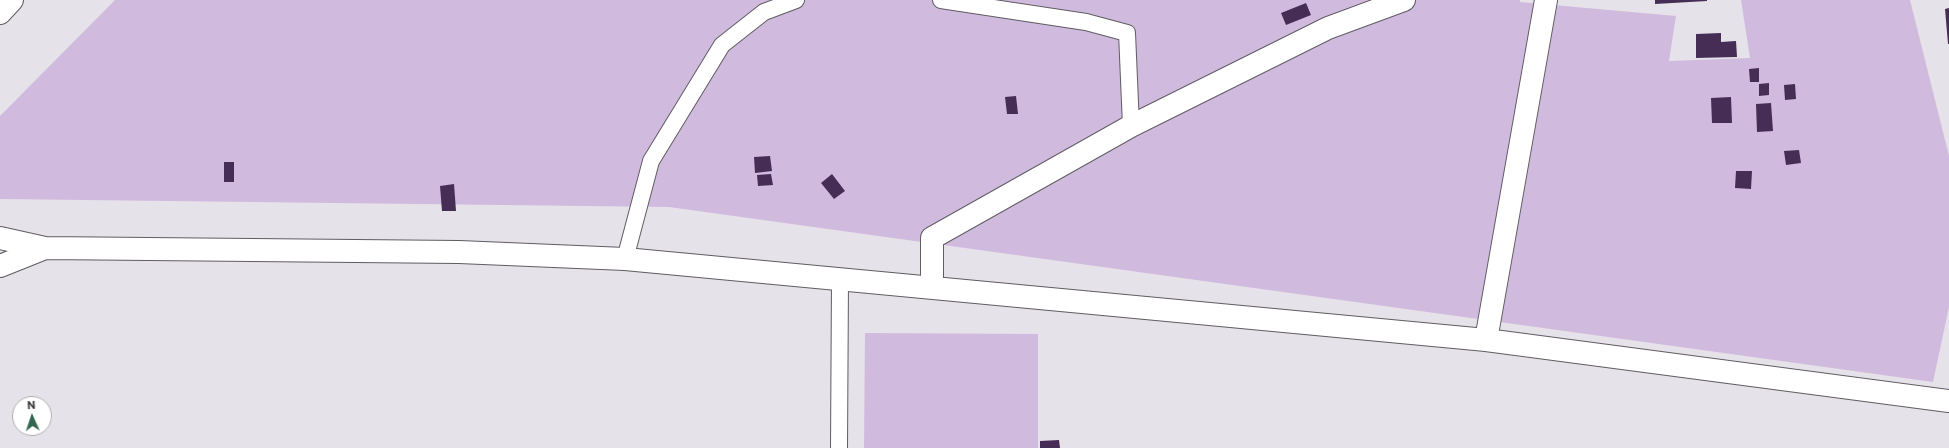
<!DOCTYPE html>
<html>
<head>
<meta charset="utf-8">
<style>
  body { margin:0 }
  #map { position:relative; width:1949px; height:448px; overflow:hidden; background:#e6e2ea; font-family:Commissioner,sans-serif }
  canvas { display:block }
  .north { position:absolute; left:12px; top:396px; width:40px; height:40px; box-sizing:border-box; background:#fff; border:1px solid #adadae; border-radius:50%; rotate:357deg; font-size:11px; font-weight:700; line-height:16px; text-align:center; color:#333134 }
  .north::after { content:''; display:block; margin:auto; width:14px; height:18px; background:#30674d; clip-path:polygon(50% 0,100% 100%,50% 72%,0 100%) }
</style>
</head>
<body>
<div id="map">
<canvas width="1949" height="448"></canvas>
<div class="north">N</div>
</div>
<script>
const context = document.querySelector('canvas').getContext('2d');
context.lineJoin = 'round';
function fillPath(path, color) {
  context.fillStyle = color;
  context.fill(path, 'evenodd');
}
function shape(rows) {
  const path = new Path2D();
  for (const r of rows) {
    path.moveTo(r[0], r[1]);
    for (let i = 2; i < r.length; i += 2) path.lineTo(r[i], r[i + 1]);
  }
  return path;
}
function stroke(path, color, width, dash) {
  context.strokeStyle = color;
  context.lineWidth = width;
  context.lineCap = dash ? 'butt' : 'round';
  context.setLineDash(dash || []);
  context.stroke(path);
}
const green = shape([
  [115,0,1520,0,1520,2,1676,16,1669,61,1750,58,1741,0,1910,0,1949,156,1949,307,1933,382,669,207,0,199,0,116],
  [865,333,1038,334,1038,448,864,448]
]);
const building = shape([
  [1655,0,1707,0,1707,1,1655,4],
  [1306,3,1311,15,1286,25,1281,13],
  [1949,8,1949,44,1948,44,1945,9],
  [1721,33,1721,42,1736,41,1737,57,1696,58,1696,34],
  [1759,68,1759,82,1750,82,1749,69],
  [1769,83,1769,95,1759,96,1759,84],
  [1795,84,1796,99,1785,100,1784,85],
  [1016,96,1018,114,1007,114,1005,97],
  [1731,97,1732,123,1712,123,1711,98],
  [1771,103,1773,131,1757,132,1756,104],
  [1799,150,1801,163,1786,165,1784,151],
  [770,156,772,171,755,173,754,157],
  [224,162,234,162,234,182,224,182],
  [1736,171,1752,171,1751,189,1735,188],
  [771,174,773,185,758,186,757,175],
  [832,174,845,191,834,199,821,183],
  [454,184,456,211,442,211,440,186],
  [1059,440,1060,448,1040,448,1040,441]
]);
const service = shape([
  [941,0,1086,22,1127,33,1131,126],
  [625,259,651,161,722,45,764,12,796,0],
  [839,448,840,279]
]);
const minor = shape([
  [0,13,12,0],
  [0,238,45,248,459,252,625,259,1486,340,1949,401],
  [0,266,45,248],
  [932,288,932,238,1131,126,1328,28,1404,0],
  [1486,340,1546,0]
]);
fillPath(green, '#d0bbde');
fillPath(building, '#462d55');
stroke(service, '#615c63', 18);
stroke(minor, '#615c63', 24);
stroke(service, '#fff', 16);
stroke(minor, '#fff', 22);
</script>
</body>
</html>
